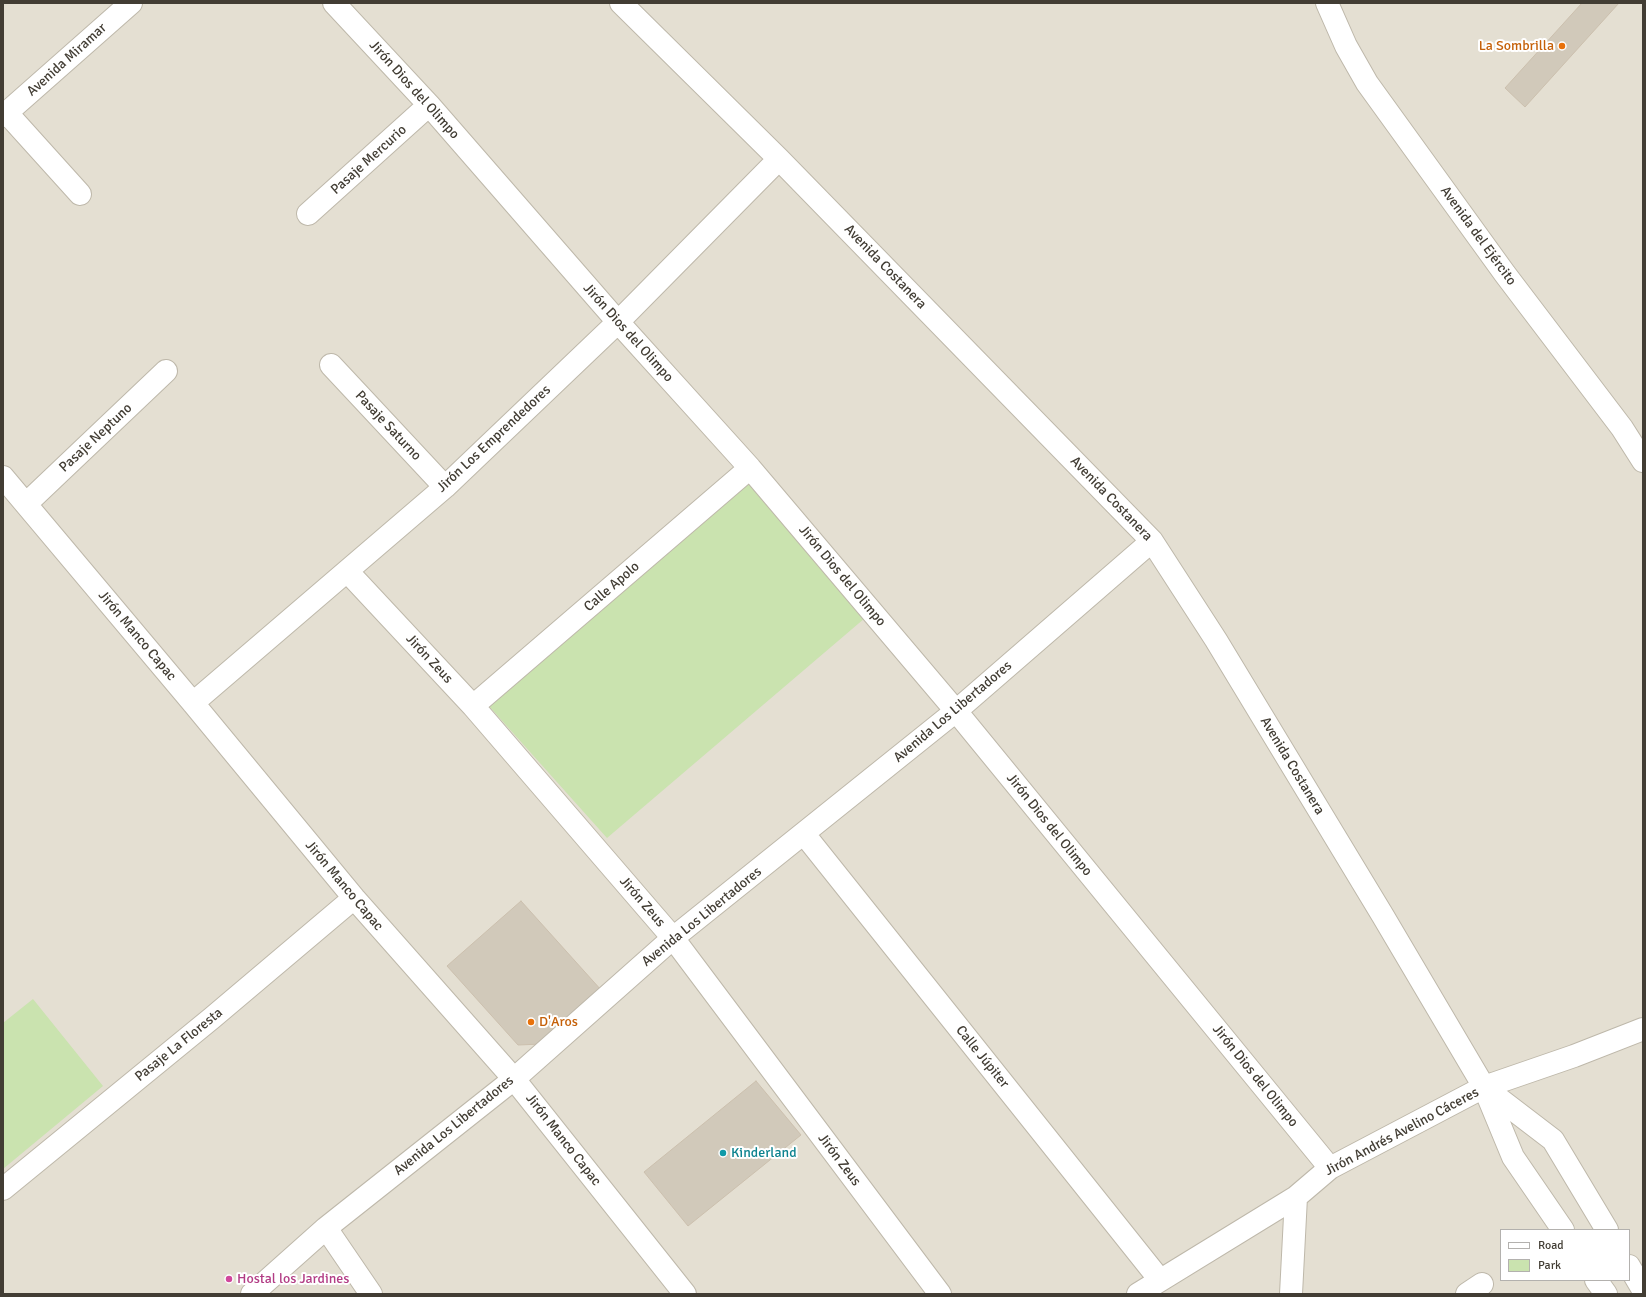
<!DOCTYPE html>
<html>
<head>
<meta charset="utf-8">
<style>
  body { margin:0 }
  #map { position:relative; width:1646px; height:1297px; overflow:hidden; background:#f1ede4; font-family:Signika,sans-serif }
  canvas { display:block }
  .frame { position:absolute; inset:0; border:4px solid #423d34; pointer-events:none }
  .legend { position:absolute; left:1500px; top:1229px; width:130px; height:52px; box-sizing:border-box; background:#fff; border:1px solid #b3b1ae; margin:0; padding:5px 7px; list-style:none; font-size:12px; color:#423d34 }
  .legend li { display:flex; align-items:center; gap:8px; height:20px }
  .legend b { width:20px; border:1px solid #b3b1ae }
</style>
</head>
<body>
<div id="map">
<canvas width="1646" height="1297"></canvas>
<div class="frame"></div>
<ul class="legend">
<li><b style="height:5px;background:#fff"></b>Road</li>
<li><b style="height:11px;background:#cae3af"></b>Park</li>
</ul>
</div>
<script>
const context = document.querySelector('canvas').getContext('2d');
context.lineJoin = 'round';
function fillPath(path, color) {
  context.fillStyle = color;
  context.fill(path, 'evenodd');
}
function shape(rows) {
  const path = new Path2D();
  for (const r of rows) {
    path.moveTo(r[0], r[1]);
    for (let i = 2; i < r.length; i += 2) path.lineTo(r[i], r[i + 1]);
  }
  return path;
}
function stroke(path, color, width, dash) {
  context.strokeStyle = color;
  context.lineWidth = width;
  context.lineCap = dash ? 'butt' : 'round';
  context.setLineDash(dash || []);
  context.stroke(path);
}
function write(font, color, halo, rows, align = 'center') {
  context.font = font + ' Signika,sans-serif';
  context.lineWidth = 4;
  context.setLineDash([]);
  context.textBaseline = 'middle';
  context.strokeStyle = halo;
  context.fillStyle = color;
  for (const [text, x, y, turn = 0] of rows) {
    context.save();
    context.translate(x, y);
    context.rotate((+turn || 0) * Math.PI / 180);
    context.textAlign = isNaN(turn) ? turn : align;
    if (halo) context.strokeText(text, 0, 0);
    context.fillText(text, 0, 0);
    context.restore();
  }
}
const residential = shape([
  [3,3,1643,3,1643,1294,3,1294],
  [1501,1230,1629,1230,1629,1280,1501,1280]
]);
const green = shape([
  [748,476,865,618,607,838,488,705],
  [33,999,103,1086,3,1169,3,1023]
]);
const building = shape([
  [1582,3,1619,3,1525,107,1505,88,1582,3],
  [521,901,602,991,542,1044,518,1045,447,966,521,901],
  [756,1081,801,1135,688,1226,644,1172,756,1081]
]);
const minor = shape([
  [334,3,429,105,618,322,750,468,956,711,1330,1168],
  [621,3,779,159,1152,541,1216,640,1383,916,1484,1087,1513,1157,1563,1230],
  [1327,3,1346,46,1367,83,1505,274,1622,428,1643,461],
  [7,113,80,194],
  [308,214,429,105],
  [331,365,445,487],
  [3,477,193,703,354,898,514,1079,685,1294],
  [26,504,166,371],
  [347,571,473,706,673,938,940,1294],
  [193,703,445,487,618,322,779,159],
  [473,706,750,468],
  [804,834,1160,1280],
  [1485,1088,1553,1140,1607,1230],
  [3,1189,212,1018,354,898],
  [326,1228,371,1294],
  [1629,1266,1643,1290],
  [1596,1280,1606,1294],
  [252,1294,326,1228,514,1079,673,938,956,711,1152,541],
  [1138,1294,1296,1197,1330,1168,1484,1087,1574,1056,1643,1029],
  [1291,1294,1296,1197],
  [1467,1294,1482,1284]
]);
const tertiary = shape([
  [3,116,131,3]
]);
const markers = [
  [1562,46,4,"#e8710a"],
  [531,1022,4,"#e8710a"],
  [723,1153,4,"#0f9aa8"],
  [229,1279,4,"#d1479c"]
];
const foodNames = [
  ["La Sombrilla",1554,46],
  ["D'Aros",539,1022,"left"]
];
const streetNames = [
  ["Avenida Miramar",67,60,-42],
  ["Jirón Dios del Olimpo",414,90,48],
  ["Pasaje Mercurio",369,160,-42],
  ["Avenida del Ejército",1478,236,54],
  ["Avenida Costanera",885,267,46],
  ["Jirón Dios del Olimpo",628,333,48],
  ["Pasaje Saturno",388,426,47],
  ["Pasaje Neptuno",96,438,-43],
  ["Jirón Los Emprendedores",494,439,-43],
  ["Avenida Costanera",1111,499,46],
  ["Jirón Dios del Olimpo",842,576,50],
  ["Calle Apolo",612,587,-41],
  ["Jirón Manco Capac",137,636,50],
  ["Jirón Zeus",429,659,47],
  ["Avenida Los Libertadores",953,712,-40],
  ["Avenida Costanera",1292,766,59],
  ["Jirón Dios del Olimpo",1049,825,51],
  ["Jirón Manco Capac",344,886,50],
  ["Jirón Zeus",642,902,49],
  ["Avenida Los Libertadores",702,917,-39],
  ["Pasaje La Floresta",179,1045,-39],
  ["Calle Júpiter",982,1057,51],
  ["Jirón Dios del Olimpo",1255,1076,51],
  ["Avenida Los Libertadores",454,1126,-39],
  ["Jirón Andrés Avelino Cáceres",1402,1132,-28],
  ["Jirón Manco Capac",563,1140,52],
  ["Jirón Zeus",839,1160,53]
];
const cultureNames = [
  ["Kinderland",731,1153]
];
const hotelNames = [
  ["Hostal los Jardines",237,1279]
];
fillPath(residential, '#e4dfd2');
fillPath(green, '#cae3af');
fillPath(building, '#d1c9ba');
stroke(building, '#ccc0ae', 1);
stroke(minor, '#beb8aa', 24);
stroke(tertiary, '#beb8aa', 24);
stroke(minor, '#fff', 22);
stroke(tertiary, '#fff', 22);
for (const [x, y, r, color] of markers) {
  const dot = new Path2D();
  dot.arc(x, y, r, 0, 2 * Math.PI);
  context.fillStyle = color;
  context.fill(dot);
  stroke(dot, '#fff', 1.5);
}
write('14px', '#c56008', '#fff', foodNames, 'right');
write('14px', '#423d34', '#fff', streetNames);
write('14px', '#0d838f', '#fff', cultureNames, 'left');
write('14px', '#b23c85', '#fff', hotelNames, 'left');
</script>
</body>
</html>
